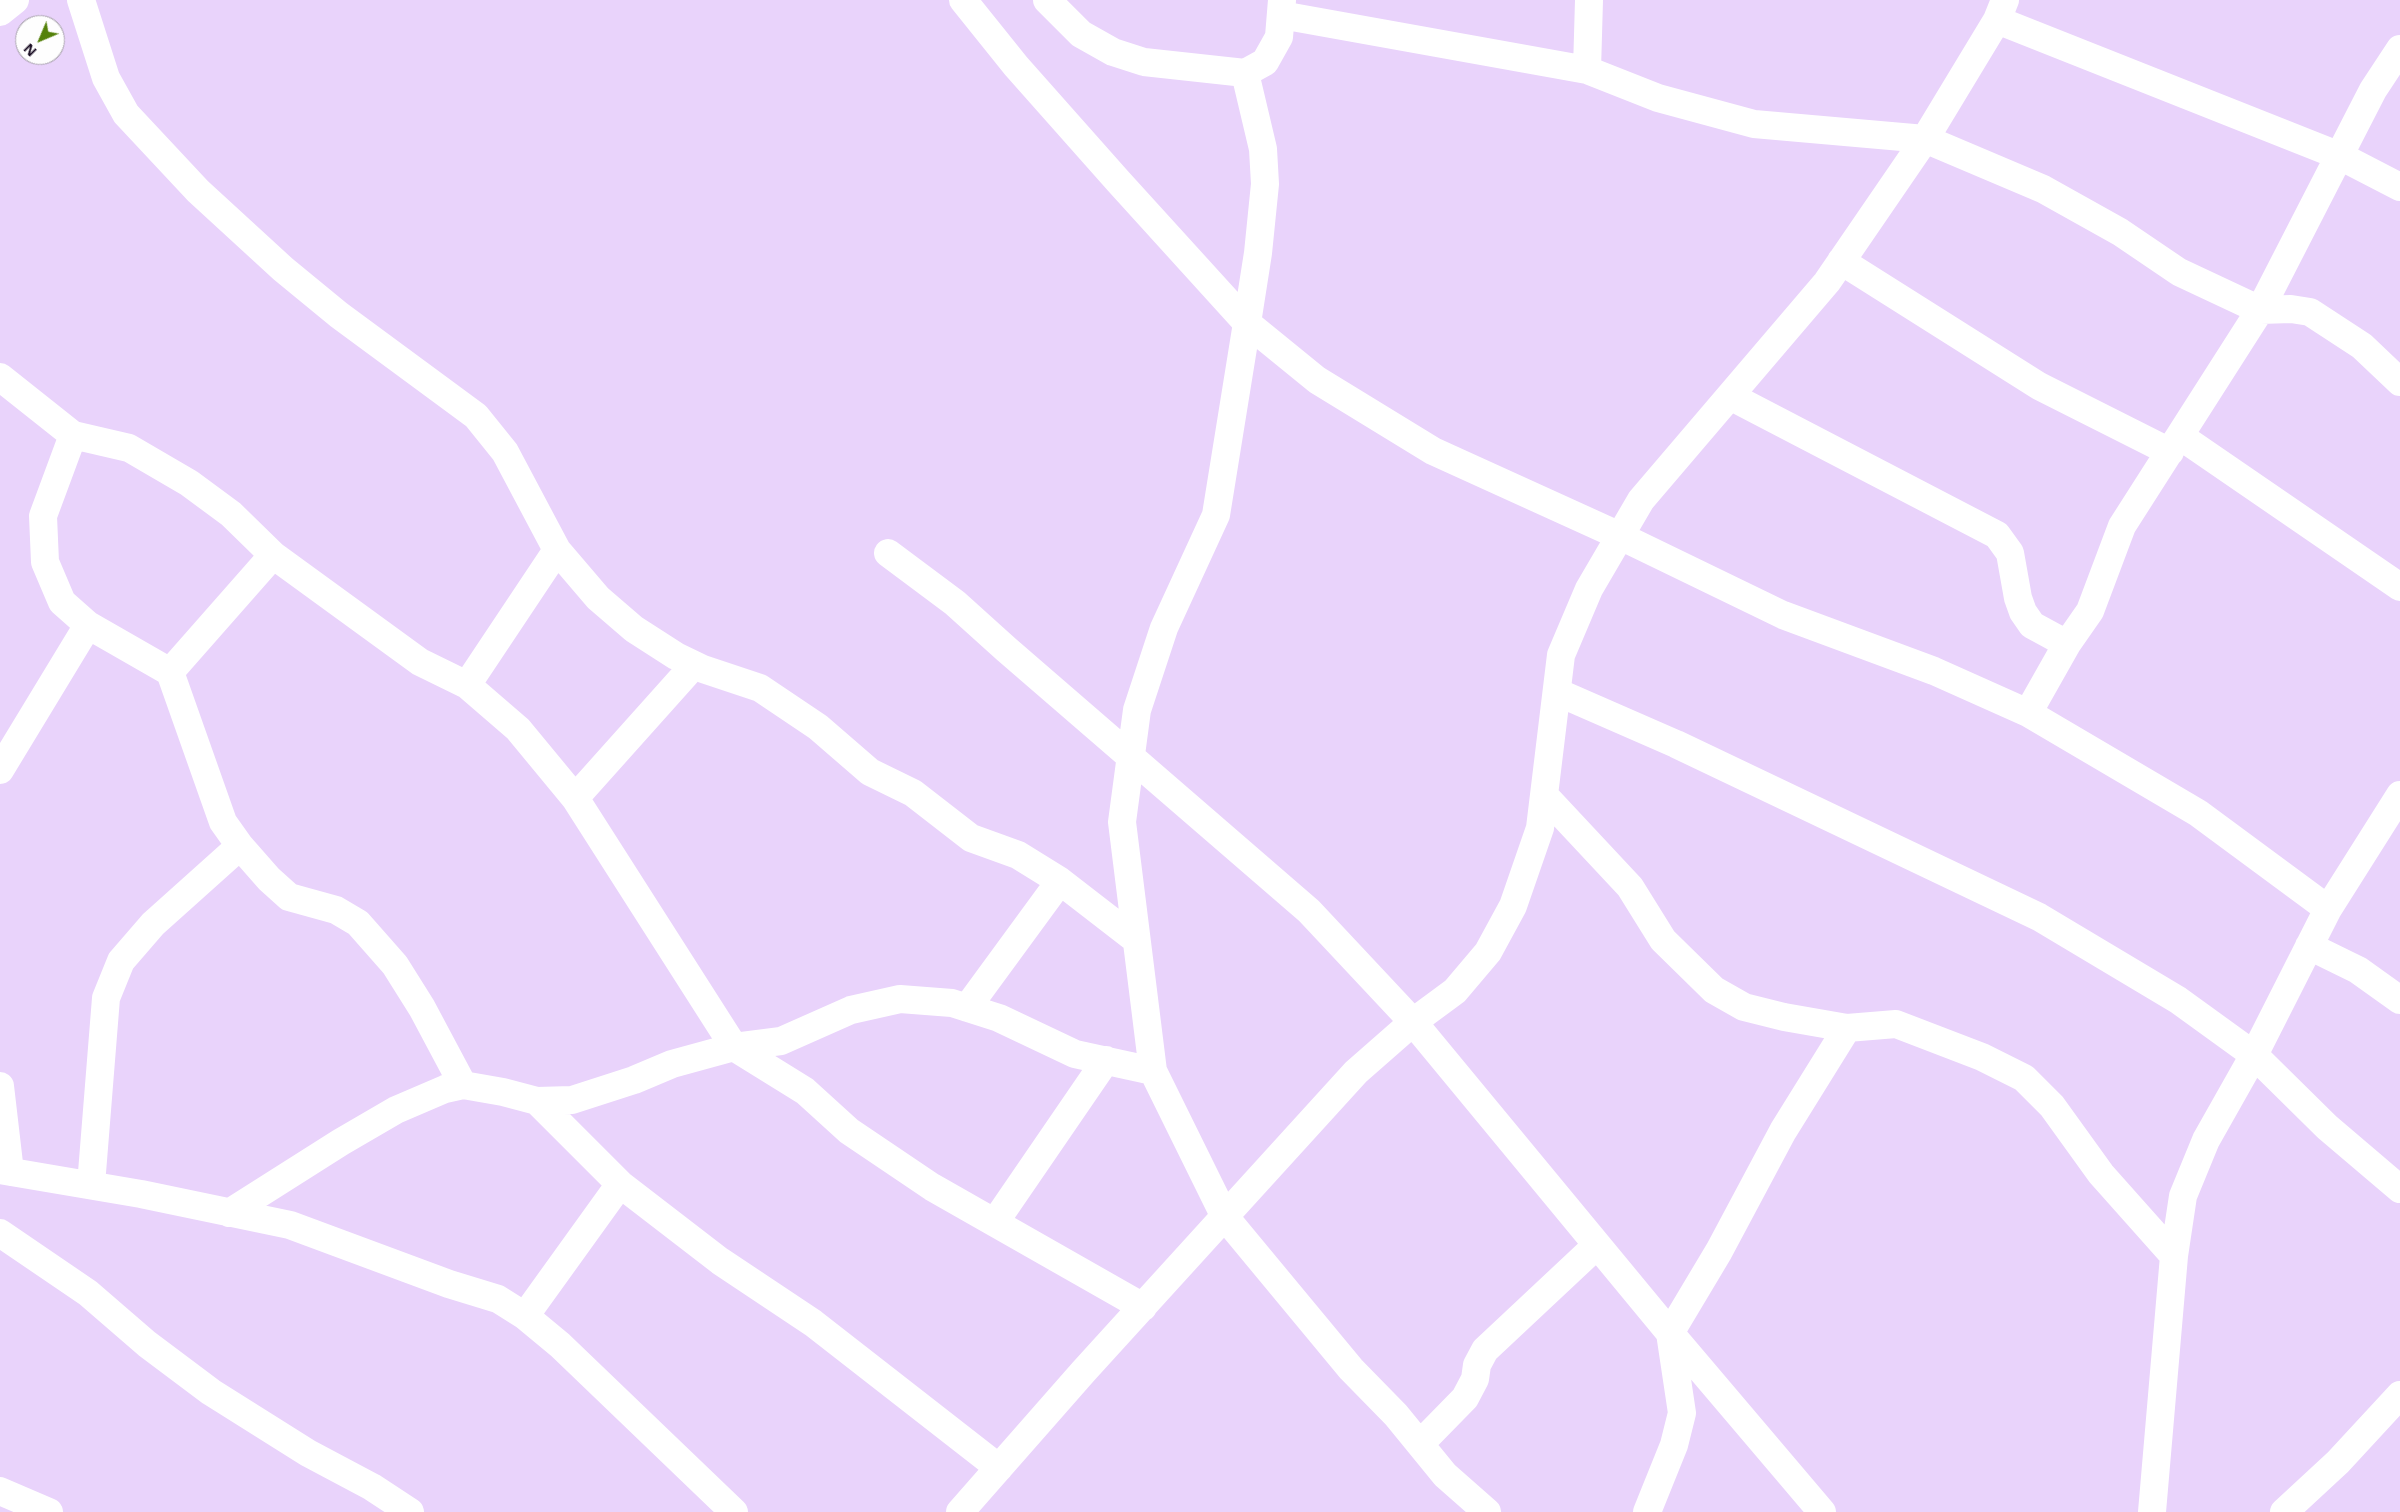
<!DOCTYPE html>
<html>
<head>
<meta charset="utf-8">
<style>
  body { margin:0 }
  #map { position:relative; width:2400px; height:1512px; overflow:hidden; background:#e9d3fb; font-family:"Noto Sans",sans-serif }
  canvas { display:block }
  .north { position:absolute; left:15px; top:15px; width:50px; height:50px; box-sizing:border-box; background:#fefefe; border:1px solid #a29da6; border-radius:50%; rotate:225deg; font-size:14px; font-weight:700; line-height:20px; text-align:center; color:#190c22 }
  .north::after { content:''; display:block; margin:auto; width:18px; height:22px; background:#54810a; clip-path:polygon(50% 0,100% 100%,50% 72%,0 100%) }
</style>
</head>
<body>
<div id="map">
<canvas width="2400" height="1512"></canvas>
<div class="north">N</div>
</div>
<script>
const context = document.querySelector('canvas').getContext('2d');
context.lineJoin = 'round';
function shape(rows) {
  const path = new Path2D();
  for (const r of rows) {
    path.moveTo(r[0], r[1]);
    for (let i = 2; i < r.length; i += 2) path.lineTo(r[i], r[i + 1]);
  }
  return path;
}
function stroke(path, color, width, dash) {
  context.strokeStyle = color;
  context.lineWidth = width;
  context.lineCap = dash ? 'butt' : 'round';
  context.setLineDash(dash || []);
  context.stroke(path);
}
const street = shape([
  [81,0,106,78,126,114,198,191,283,269,339,315,476,416,505,452,557,550,598,598,634,629,676,656,703,669,760,688,818,727,870,772,913,793,971,838,1018,855,1060,881,1135,939],
  [963,0,1016,66,1118,181,1247,323,1317,380,1433,451,1620,536,1783,615,1934,671,2028,713,2198,813,2328,909],
  [1047,0,1081,34,1113,52,1144,62,1245,73,1265,62,1279,37,1282,0],
  [0,12,15,0],
  [1281,15,1587,70,1658,98,1754,124,1925,139,2043,189,2120,232,2179,272,2260,310,2291,309,2310,312,2362,346,2400,382],
  [1997,20,2340,156,2400,187],
  [1587,70,1589,0],
  [1245,73,1263,149,1265,184,1258,253,1247,323,1216,515,1164,628,1137,710,1122,822,1153,1071,1225,1217,1351,1369,1396,1415,1445,1475,1487,1512],
  [1841,261,2039,386,2170,452],
  [0,377,73,435,129,448,189,483,231,514,273,555,420,662,467,685,518,729,575,798,734,1047,805,1091,849,1131,932,1187,1143,1307],
  [1730,396,1997,535,2010,553,2018,598,2023,612,2032,625,2067,644],
  [73,435,43,516,45,562,62,602,88,625,170,672,223,822,240,846,269,879,289,897,336,910,358,923,395,965,422,1008,463,1085],
  [2180,436,2400,587],
  [888,553,955,603,1006,649,1309,911,1413,1022,1670,1333,1822,1512],
  [170,672,273,555],
  [467,685,557,550],
  [1557,692,1676,744,2039,917,2178,1000,2254,1055,2327,1127,2400,1189],
  [2028,713,2067,644,2090,611,2122,526,2260,310,2373,90,2400,49],
  [0,770,88,625],
  [1544,795,1630,887,1663,940,1714,990,1744,1007,1784,1017,1847,1028,1896,1024,1982,1057,2024,1078,2052,1106,2101,1174,2174,1256],
  [575,798,694,665],
  [2309,946,2358,970,2400,1000],
  [967,1008,1060,881],
  [0,1086,10,1172],
  [537,1101,620,1184,720,1261,813,1323,999,1468],
  [0,1170,141,1194,290,1225,449,1284,498,1299,525,1316,560,1345,734,1512],
  [91,1185,106,998,121,961,153,924,240,846],
  [229,1213,341,1142,396,1110,445,1089,463,1085,503,1092,537,1101,572,1100,634,1080,672,1064,734,1047,781,1041,851,1010,900,999,952,1003,999,1018,1075,1054,1153,1071],
  [995,1222,1106,1060],
  [0,1233,88,1293,147,1344,211,1392,308,1453,372,1487,410,1512],
  [525,1316,620,1184],
  [1420,1444,1465,1398,1475,1379,1477,1365,1485,1350,1597,1245],
  [0,1491,49,1512],
  [960,1512,1083,1372,1356,1072,1413,1022,1455,991,1488,952,1513,906,1540,828,1561,655,1589,589,1641,500,1827,282,1925,139,1997,20,2005,0],
  [1647,1512,1674,1445,1682,1413,1670,1333,1719,1251,1783,1131,1847,1028],
  [2152,1512,2174,1256,2183,1196,2206,1140,2254,1055,2328,909,2400,795],
  [2284,1512,2338,1462,2400,1395]
]);
stroke(street, '#fff', 28);
</script>
</body>
</html>
